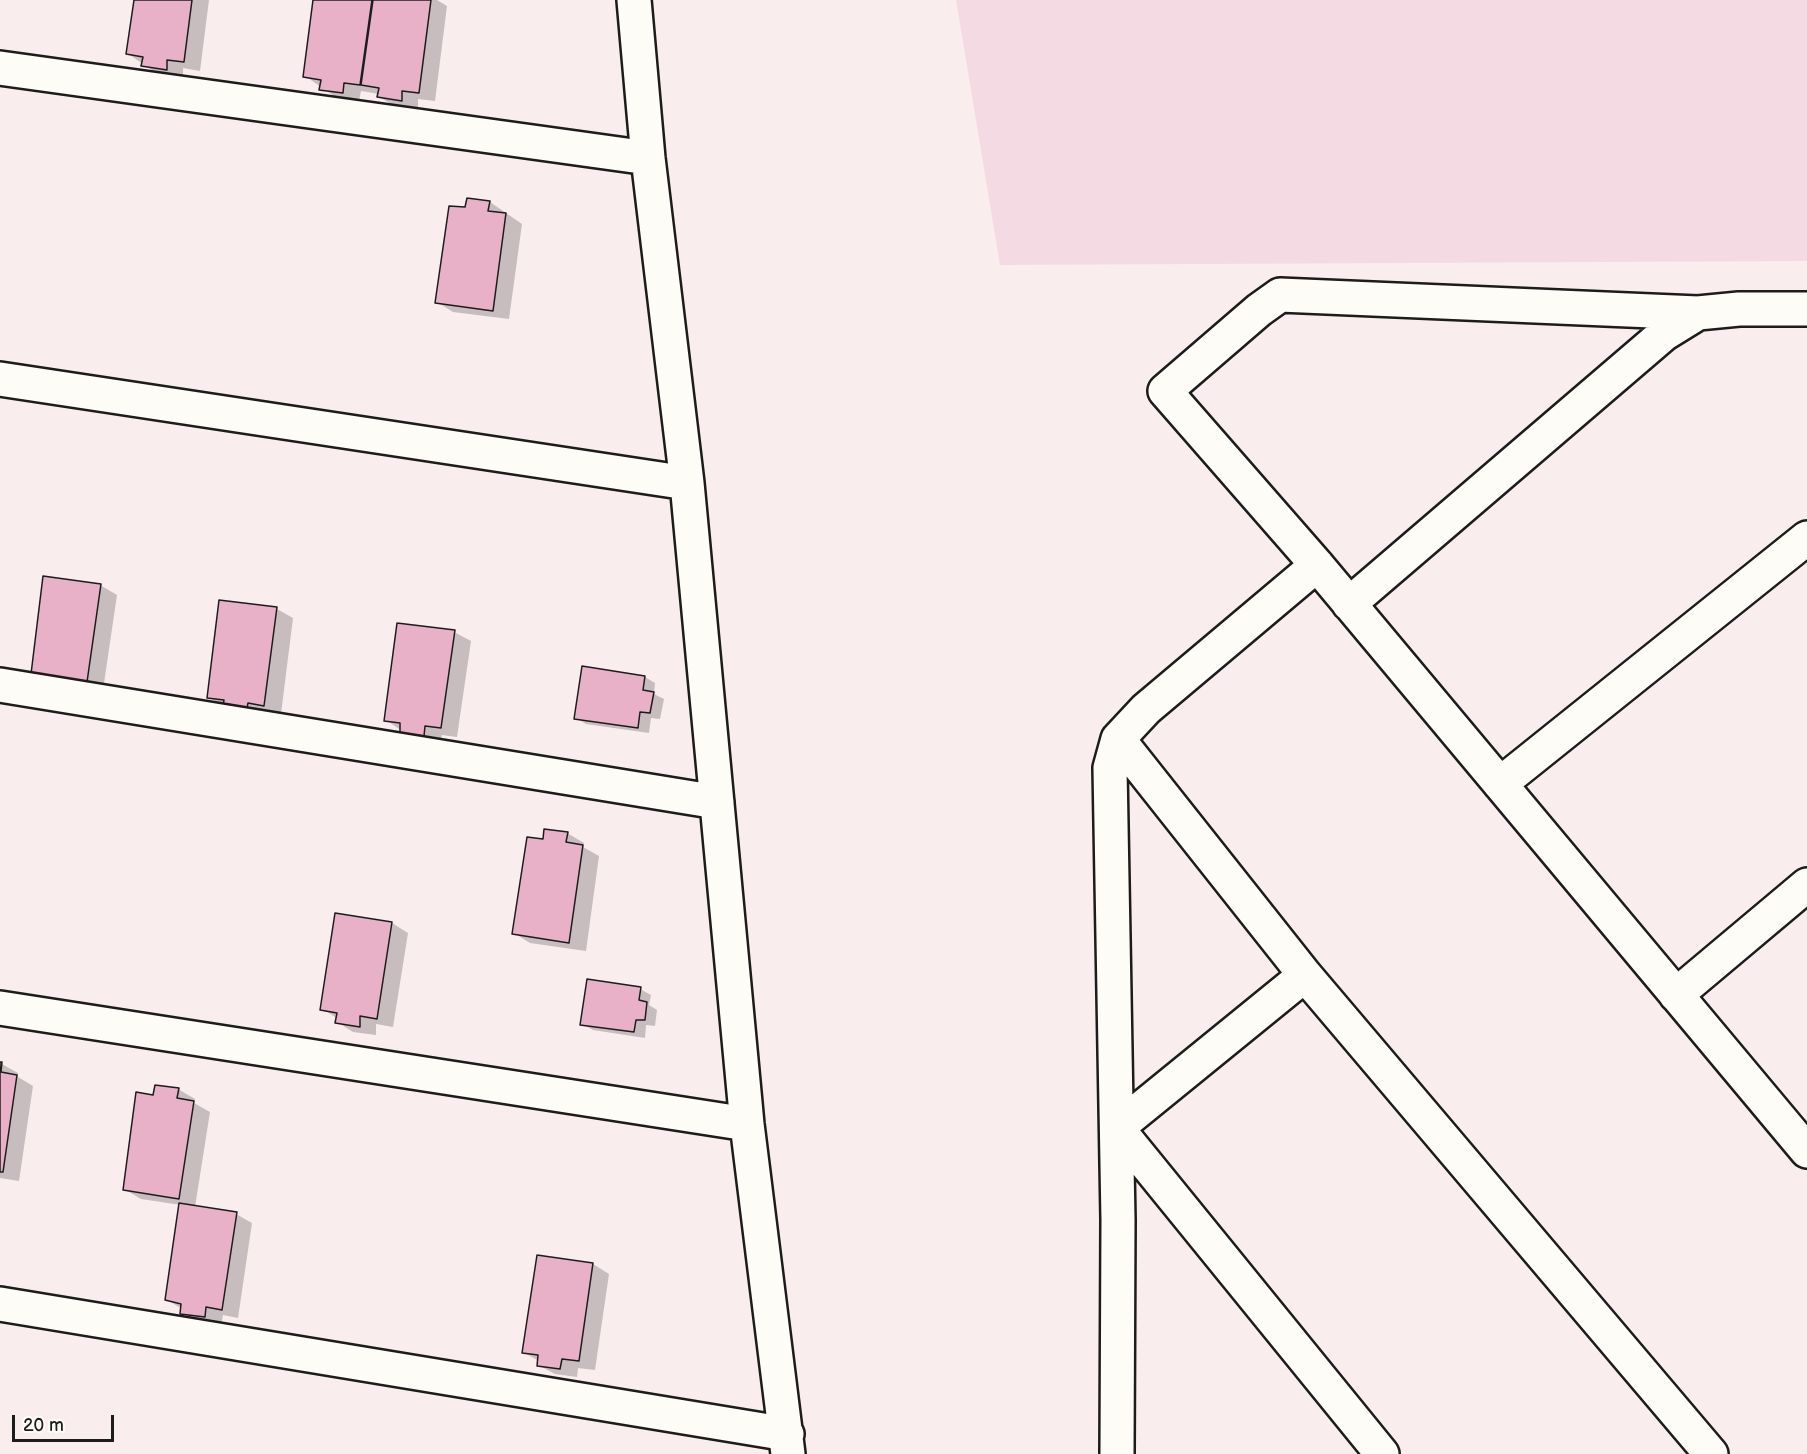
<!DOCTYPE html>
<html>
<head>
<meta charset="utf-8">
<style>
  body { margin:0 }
  #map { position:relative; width:1807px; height:1454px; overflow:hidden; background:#f9edee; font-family:"Balsamiq Sans",sans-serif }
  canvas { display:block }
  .scale { position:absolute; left:12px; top:1415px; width:102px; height:27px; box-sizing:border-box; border:3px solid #1c1c1c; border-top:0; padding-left:8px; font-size:18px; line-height:21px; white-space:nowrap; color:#1c1c1c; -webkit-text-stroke:4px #fdfcf7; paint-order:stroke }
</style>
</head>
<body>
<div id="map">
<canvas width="1807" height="1454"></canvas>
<div class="scale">20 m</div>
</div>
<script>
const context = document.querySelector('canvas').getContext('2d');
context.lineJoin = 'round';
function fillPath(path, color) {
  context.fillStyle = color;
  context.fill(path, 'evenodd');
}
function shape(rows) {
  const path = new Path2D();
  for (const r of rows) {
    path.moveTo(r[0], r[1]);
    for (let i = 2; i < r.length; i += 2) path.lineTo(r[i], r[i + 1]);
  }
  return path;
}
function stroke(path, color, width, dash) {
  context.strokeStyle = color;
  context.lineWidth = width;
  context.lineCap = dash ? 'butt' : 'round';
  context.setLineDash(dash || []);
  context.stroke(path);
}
const built = shape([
  [956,0,1807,0,1807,261,1000,265]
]);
const shadow = shape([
  [135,0,209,0,200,71,183,68,183,79,159,75,127,53],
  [315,0,437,0,447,6,435,101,418,99,418,110,395,106,379,97,379,94,361,91,359,101,337,98,305,76],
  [490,202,522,224,509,319,453,312,437,302,466,209],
  [100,585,117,595,103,690,48,683],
  [277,609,293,618,281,714,224,706,208,697],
  [454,632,471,641,457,737,442,735,440,745,418,742,386,720],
  [645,677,655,683,654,694,664,699,660,719,651,718,649,733,586,724,576,718],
  [567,833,584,843,583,847,599,856,586,951,530,943,514,933,544,841],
  [392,923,408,933,393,1027,376,1024,376,1035,353,1032,337,1022,337,1018,322,1009],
  [640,989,651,995,649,1005,657,1010,655,1026,646,1025,645,1038,593,1030,582,1024],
  [0,1063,18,1073,18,1077,33,1086,19,1181,0,1178],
  [178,1089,195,1099,194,1103,210,1112,195,1207,236,1214,252,1223,238,1318,223,1315,221,1326,198,1323,182,1313,182,1309,166,1299,181,1205,141,1199,124,1189,155,1097],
  [593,1264,609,1274,595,1370,578,1368,577,1377,555,1374,538,1365,539,1361,523,1352]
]);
const building = shape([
  [134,0,192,0,184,62,167,60,167,70,141,66,143,57,126,54,134,0],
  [313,0,372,0,360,85,344,83,343,93,319,90,321,80,303,77,313,0],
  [373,0,431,0,419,93,402,91,402,101,377,97,379,88,361,85,373,0],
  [467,198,490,201,488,211,506,213,493,311,435,303,449,206,465,207,467,198],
  [43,576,101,584,87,682,71,680,70,690,31,674,43,576],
  [219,600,277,607,264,706,248,703,246,713,222,710,224,700,207,698,219,600],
  [397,623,455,630,441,728,425,726,424,736,400,733,400,723,384,721,397,623],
  [582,666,645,676,643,690,654,692,650,713,640,712,638,728,574,719,582,666],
  [544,829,568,832,566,842,583,845,569,943,512,934,527,837,543,839,544,829],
  [335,913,392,922,377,1019,360,1016,360,1027,335,1023,337,1013,320,1010,335,913],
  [587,979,641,987,639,1000,647,1002,645,1020,636,1020,634,1032,580,1025,587,979],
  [0,1062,2,1062,1,1072,17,1075,3,1172,0,1172,0,1062],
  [155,1085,179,1088,177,1098,194,1101,179,1199,123,1190,136,1092,153,1095,155,1085],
  [179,1203,237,1212,222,1310,206,1307,205,1317,180,1314,181,1304,165,1300,179,1203],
  [537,1255,593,1263,579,1361,562,1359,560,1369,537,1366,538,1355,522,1353,537,1255]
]);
const minor = shape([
  [634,0,648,158,687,483,747,1124,788,1454],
  [0,68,648,158],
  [1807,309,1739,309,1698,313,1280,295,1259,310,1165,391,1317,565,1807,1151],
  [0,379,687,483],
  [1349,604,1664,334,1698,313],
  [0,685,717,802],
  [1118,739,1305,975,1711,1454],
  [1500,784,1807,538],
  [1305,975,1117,1128,1382,1454],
  [1676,995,1807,885],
  [0,1008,747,1124],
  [0,1304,787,1434],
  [1117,1454,1118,1220,1110,768,1118,739,1146,709,1317,565]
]);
fillPath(built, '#f4dbe3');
fillPath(shadow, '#0003');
fillPath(building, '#e8b1c8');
stroke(building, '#1c1c1c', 1.5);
stroke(minor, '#1c1c1c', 38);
stroke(minor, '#fdfcf7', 33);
</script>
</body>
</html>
